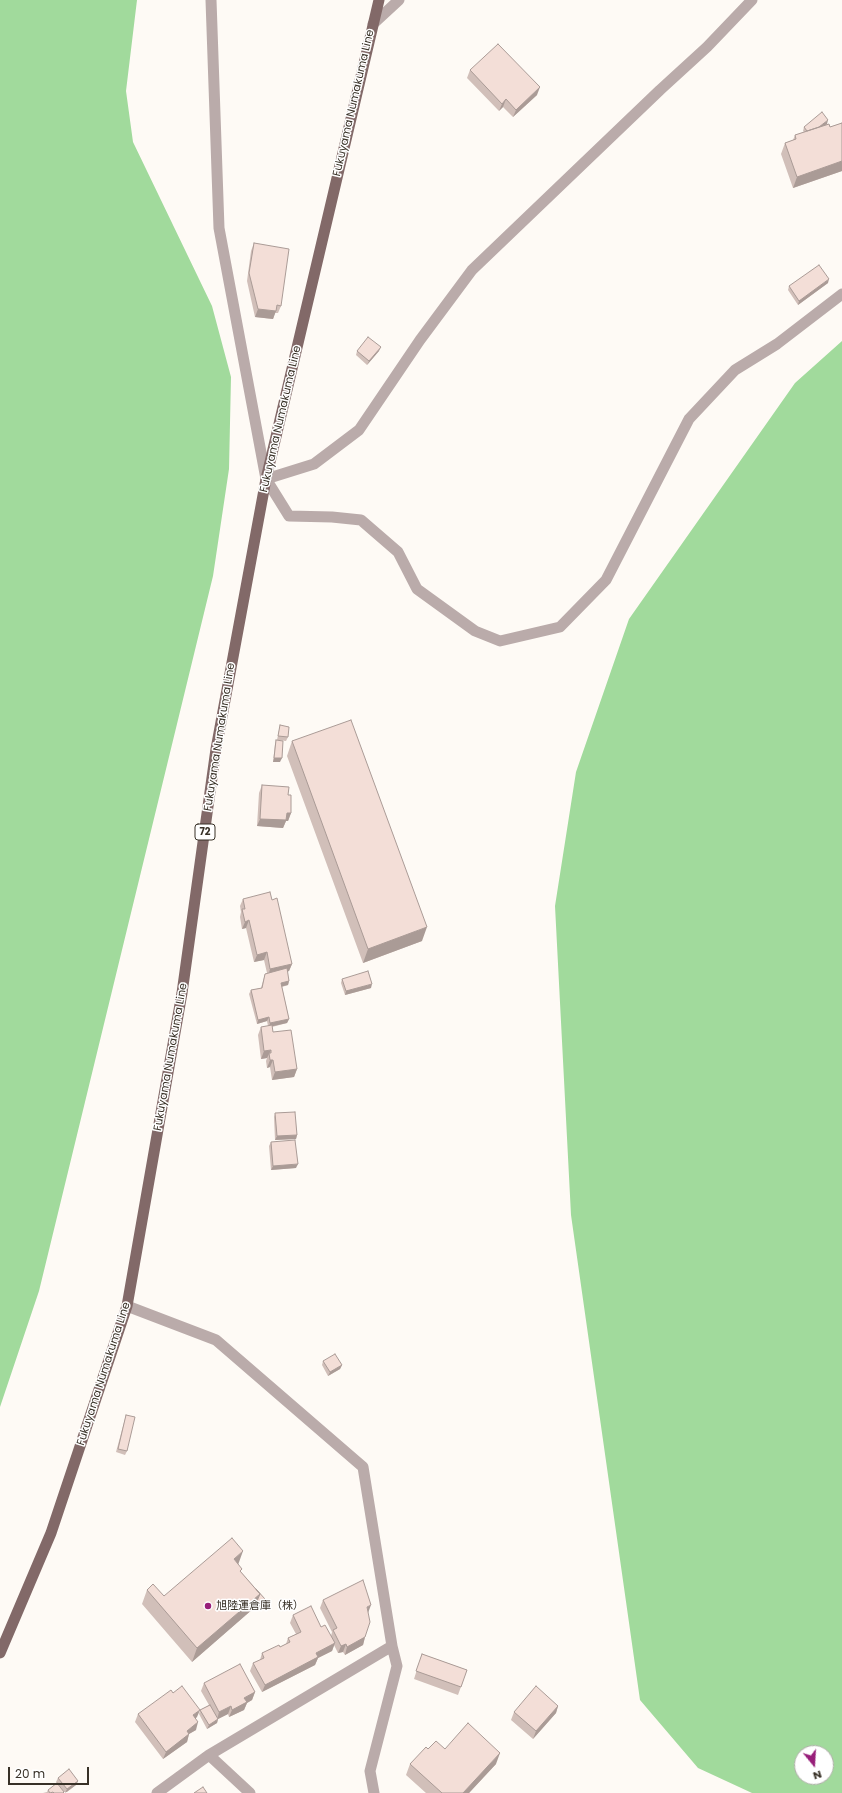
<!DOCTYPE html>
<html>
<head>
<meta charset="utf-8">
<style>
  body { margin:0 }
  #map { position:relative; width:842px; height:1793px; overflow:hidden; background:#fefaf5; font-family:Poppins,sans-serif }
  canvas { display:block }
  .north { position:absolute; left:794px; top:1745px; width:40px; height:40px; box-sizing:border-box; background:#fff; border:1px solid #afada9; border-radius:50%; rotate:162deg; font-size:11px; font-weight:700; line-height:16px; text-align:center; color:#383127 }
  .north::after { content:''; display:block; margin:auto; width:14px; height:18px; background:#981f7a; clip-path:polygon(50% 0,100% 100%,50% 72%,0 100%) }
  .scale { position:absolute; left:8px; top:1767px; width:81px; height:18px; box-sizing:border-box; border:2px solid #383127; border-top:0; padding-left:5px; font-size:12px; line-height:14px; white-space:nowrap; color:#383127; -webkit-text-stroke:3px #fff; paint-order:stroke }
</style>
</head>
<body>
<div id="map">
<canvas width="842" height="1793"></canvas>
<div class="north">N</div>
<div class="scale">20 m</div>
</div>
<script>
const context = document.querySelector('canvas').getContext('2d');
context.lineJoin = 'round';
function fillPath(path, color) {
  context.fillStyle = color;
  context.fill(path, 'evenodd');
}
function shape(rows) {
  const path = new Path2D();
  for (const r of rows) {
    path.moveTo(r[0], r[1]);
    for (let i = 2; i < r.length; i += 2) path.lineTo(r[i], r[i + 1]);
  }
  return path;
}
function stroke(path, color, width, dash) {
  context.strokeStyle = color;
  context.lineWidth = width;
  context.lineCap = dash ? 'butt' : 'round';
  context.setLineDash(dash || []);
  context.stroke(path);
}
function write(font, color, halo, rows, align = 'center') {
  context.font = font + ' Poppins,"Noto Sans JP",sans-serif';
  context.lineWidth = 3;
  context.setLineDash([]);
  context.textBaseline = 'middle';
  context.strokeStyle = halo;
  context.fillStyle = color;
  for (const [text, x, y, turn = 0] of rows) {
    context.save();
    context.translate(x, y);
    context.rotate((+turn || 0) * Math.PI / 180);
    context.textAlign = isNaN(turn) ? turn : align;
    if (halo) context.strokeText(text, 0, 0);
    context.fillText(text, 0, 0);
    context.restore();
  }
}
const green = shape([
  [0,0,137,0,126,91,133,142,212,306,231,377,229,469,213,576,39,1291,0,1407],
  [842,341,842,1793,752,1793,698,1768,640,1700,571,1215,555,906,576,772,629,619,795,383],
  [802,1753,826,1753,826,1777,802,1777]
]);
const service = shape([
  [266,479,289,516,332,517,361,520,398,552,417,589,475,631,500,641,560,627,606,580,689,419,735,370,777,344,842,294]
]);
const minor = shape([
  [211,0,219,228,266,479,314,464,359,430,420,340,472,270,660,90,707,47,752,0],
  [373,24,399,0],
  [127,1306,216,1340,363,1467,392,1646,209,1755],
  [157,1793,209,1755,250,1793],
  [374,1793,370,1771,397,1666,392,1646]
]);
const primary = shape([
  [0,1653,51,1533,127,1306,182,993,216,749,266,479,379,0]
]);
const wall = shape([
  [470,70,537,95,513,117,503,107,499,111,467,78],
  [842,123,842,171,793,188,781,154,785,143,793,140,795,135,804,132,803,131,804,127,827,124,830,127],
  [254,243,281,306,278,313,275,313,273,319,255,317,247,281,251,251],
  [828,283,798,305,788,290,789,286],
  [357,351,379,351,367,365,356,355],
  [280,725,288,737,286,741,277,740],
  [276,740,280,762,273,762,275,744],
  [292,741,422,941,363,963,287,756],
  [262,785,288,795,291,813,288,821,286,821,283,828,257,826,259,793],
  [243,899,272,900,292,964,289,971,287,972,289,981,288,985,282,987,289,1019,287,1023,272,1027,273,1032,297,1069,294,1077,272,1080,270,1067,267,1068,266,1061,267,1058,261,1059,258,1035,261,1027,268,1026,267,1021,257,1024,249,994,251,990,261,988,265,974,267,973,264,960,254,962,246,928,242,929,240,917,241,912,240,906],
  [342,979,371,988,345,995,341,983],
  [275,1113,297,1135,296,1139,275,1140,274,1117],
  [271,1142,296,1168,271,1170,269,1146],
  [323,1361,342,1365,340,1369,328,1376,322,1365],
  [126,1415,127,1451,125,1455,116,1452],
  [238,1564,241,1572,256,1589,265,1599,264,1603,258,1608,256,1605,254,1608,192,1662,142,1604,147,1590,164,1596],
  [323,1600,368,1612,365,1637,363,1645,345,1655,343,1652,338,1653,334,1645,332,1651,318,1658,315,1665,262,1692,250,1671,253,1663,260,1660,262,1653,280,1647,286,1644,288,1638,296,1634,290,1623,293,1615,321,1627,331,1636,332,1632,320,1608],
  [422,1654,467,1670,458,1695,414,1679],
  [204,1683,255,1692,252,1700,247,1703,244,1710,229,1717,228,1714,218,1719,217,1723,207,1729,199,1714,200,1710,209,1705,201,1691],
  [173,1693,197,1717,196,1718,196,1730,189,1734,187,1742,163,1759,135,1722,138,1714],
  [558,1706,556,1713,533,1739,511,1720,514,1712],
  [428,1749,445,1749,496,1764,469,1793,426,1793,406,1775,410,1764],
  [58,1778,78,1781,76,1785,67,1792,64,1792,59,1786,64,1793,43,1793,47,1792,48,1790,57,1783,56,1782]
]);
const shadedWall = shape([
  [540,87,537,95,513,117,516,110],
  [506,99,503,107,499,111,502,104],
  [828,120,827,124,810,134],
  [842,161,842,171,793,188,797,177],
  [829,279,828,283,798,305,799,301],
  [258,309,276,311,273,319,255,317],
  [381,347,379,351,367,365,369,361],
  [274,758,282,758,280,762,273,762],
  [287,813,291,813,288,821,286,821,283,828,257,826,260,819],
  [249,920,246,928,242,929,245,922],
  [427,927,422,941,363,963,368,949],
  [267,952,264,960,254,962,257,955],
  [292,964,289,971,268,976,270,969],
  [289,981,288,985,279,987,281,983],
  [372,984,371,988,345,995,346,991],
  [269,1017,267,1021,257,1024,258,1020],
  [289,1019,287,1023,269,1027,270,1023],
  [271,1050,267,1058,261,1059,264,1051],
  [270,1060,273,1060,270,1067,267,1068],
  [297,1069,294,1077,272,1080,275,1072],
  [297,1135,296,1139,275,1140,277,1136],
  [298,1164,296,1168,271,1170,273,1166],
  [342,1365,340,1369,328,1376,330,1372],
  [243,1551,238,1565,234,1559],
  [260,1594,254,1608,192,1662,197,1648],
  [265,1599,264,1603,258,1608,260,1604],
  [371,1605,368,1613,367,1607],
  [365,1637,363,1645,345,1655,347,1647],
  [335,1643,332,1651,318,1658,315,1665,262,1692,265,1685,316,1653],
  [346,1644,343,1652,338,1653,341,1646],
  [255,1692,252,1700,247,1703,244,1710,229,1717,232,1710,244,1698],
  [231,1706,228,1714,218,1719,217,1723,207,1729,209,1725,217,1720,219,1712],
  [558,1706,556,1713,533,1739,536,1731],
  [200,1710,197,1717,190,1722,193,1715],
  [198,1722,196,1730,189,1734,187,1742,163,1759,166,1752,187,1731],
  [500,1753,496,1764,469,1793,463,1793],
  [78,1781,76,1785,65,1793,67,1789]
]);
const building = shape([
  [498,44,540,87,516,110,506,99,502,104,470,70,498,44],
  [822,112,828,120,819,127,807,131,804,127,822,112],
  [842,123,842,161,797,177,785,143,796,139,795,135,829,124,830,127,842,123],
  [254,243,289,249,281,306,277,305,276,311,258,309,249,273,254,243],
  [819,265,829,279,799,301,789,286,819,265],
  [368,337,381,347,369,361,357,351,368,337],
  [351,720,427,927,368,949,292,741,351,720],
  [280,725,289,727,288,737,278,736,280,725],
  [276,740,283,741,282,758,274,758,276,740],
  [262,785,289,787,288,795,291,795,291,813,287,813,286,820,260,819,262,785],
  [270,892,272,900,277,898,292,964,270,969,267,952,257,955,249,920,245,922,242,909,245,909,243,899,270,892],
  [287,968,289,981,281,983,289,1019,270,1023,269,1017,258,1020,251,990,262,988,265,974,287,968],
  [368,971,372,984,346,991,342,979,368,971],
  [272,1025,273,1032,291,1030,297,1069,275,1072,273,1060,270,1060,269,1053,271,1053,271,1050,264,1051,261,1027,272,1025],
  [295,1112,297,1135,277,1136,275,1113,295,1112],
  [295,1140,298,1164,273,1166,271,1142,295,1140],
  [335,1354,342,1365,330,1372,323,1361,335,1354],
  [126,1415,135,1417,127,1451,118,1449,126,1415],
  [232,1538,243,1551,234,1559,242,1569,240,1571,260,1594,197,1648,147,1590,153,1584,164,1596,232,1538],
  [363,1580,371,1605,367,1607,370,1622,365,1637,347,1647,346,1644,341,1646,333,1630,337,1628,323,1600,363,1580],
  [256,1589,265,1599,260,1604,257,1601,260,1594,256,1589],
  [311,1606,321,1627,325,1625,335,1643,316,1653,318,1657,265,1685,253,1663,264,1658,262,1653,279,1645,280,1647,290,1642,288,1638,301,1632,293,1615,311,1606],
  [422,1654,467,1670,461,1687,416,1671,422,1654],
  [240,1664,255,1692,244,1698,247,1702,232,1710,231,1706,219,1712,204,1683,240,1664],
  [182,1686,200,1710,193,1715,198,1722,187,1731,189,1734,166,1752,138,1714,171,1690,173,1693,182,1686],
  [536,1686,558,1706,536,1731,514,1712,536,1686],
  [210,1705,218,1719,209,1725,200,1710,210,1705],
  [468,1723,500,1753,463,1793,442,1793,410,1764,426,1747,428,1749,436,1741,445,1749,468,1723],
  [69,1769,78,1781,67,1789,58,1778,69,1769],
  [57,1783,64,1792,63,1793,54,1793,53,1792,50,1793,48,1790,57,1783],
  [203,1787,207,1793,194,1793,203,1787]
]);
const markers = [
  [208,1606,4,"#981f7a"]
];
const shields = [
  [205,832,20]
];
const shieldNames = [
  ["72",205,832]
];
const streetNames = [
  ["Fukuyama Numakuma Line",354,103,-77],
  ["Fukuyama Numakuma Line",281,419,-77],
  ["Fukuyama Numakuma Line",220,737,-81],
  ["Fukuyama Numakuma Line",171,1057,-80],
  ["Fukuyama Numakuma Line",104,1374,-72]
];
const poiNames = [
  ["旭陸運倉庫（株）",216,1606]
];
fillPath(green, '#a1da9c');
stroke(service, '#baabaa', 11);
stroke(minor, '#baabaa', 11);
stroke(primary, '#826968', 11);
fillPath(wall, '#d1bfb9');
fillPath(shadedWall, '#aa9b96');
fillPath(building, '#f3ded7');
stroke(building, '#aa9b96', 1);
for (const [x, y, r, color] of markers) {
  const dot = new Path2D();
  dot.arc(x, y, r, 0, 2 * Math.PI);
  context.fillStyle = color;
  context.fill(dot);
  stroke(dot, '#fff', 1.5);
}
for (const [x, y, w] of shields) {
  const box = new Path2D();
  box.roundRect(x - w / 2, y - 8, w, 16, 3);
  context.fillStyle = '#fff';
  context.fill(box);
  stroke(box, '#383127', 1);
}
write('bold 10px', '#383127', null, shieldNames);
write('11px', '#383127', '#fff', streetNames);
write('11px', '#383127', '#fff', poiNames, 'left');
</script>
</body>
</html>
